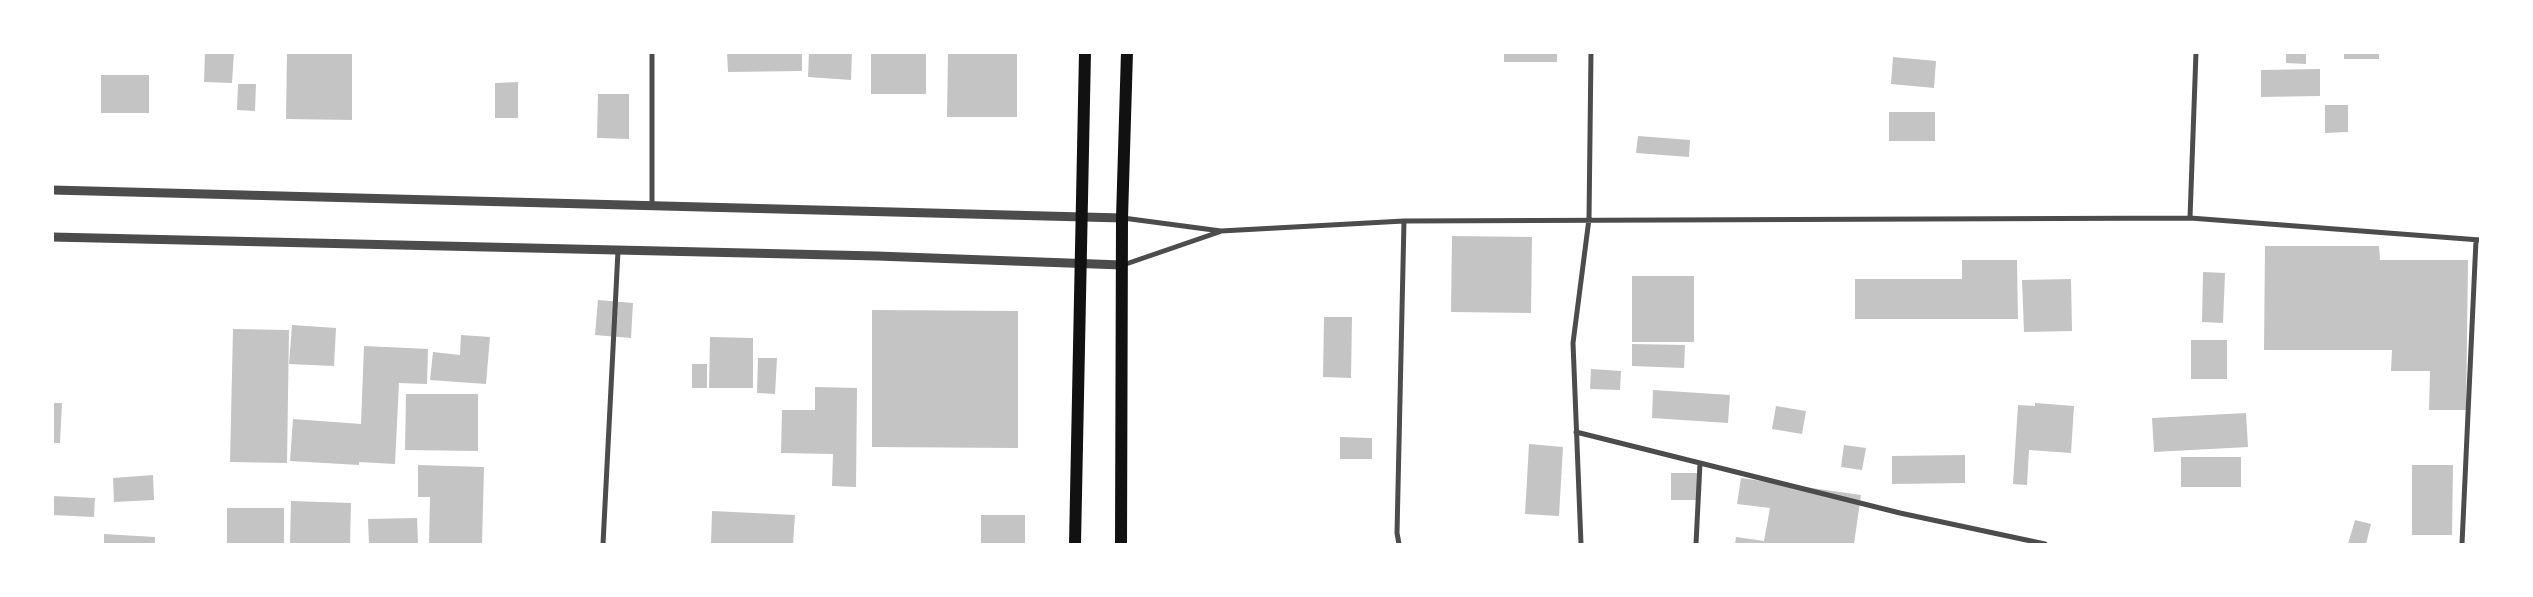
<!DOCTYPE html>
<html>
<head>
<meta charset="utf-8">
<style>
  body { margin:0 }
  #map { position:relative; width:2533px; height:597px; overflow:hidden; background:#fff; font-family:Commissioner,sans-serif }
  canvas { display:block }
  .frame { position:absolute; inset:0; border:54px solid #fff; pointer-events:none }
</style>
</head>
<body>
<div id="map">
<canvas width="2533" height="597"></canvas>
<div class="frame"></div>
</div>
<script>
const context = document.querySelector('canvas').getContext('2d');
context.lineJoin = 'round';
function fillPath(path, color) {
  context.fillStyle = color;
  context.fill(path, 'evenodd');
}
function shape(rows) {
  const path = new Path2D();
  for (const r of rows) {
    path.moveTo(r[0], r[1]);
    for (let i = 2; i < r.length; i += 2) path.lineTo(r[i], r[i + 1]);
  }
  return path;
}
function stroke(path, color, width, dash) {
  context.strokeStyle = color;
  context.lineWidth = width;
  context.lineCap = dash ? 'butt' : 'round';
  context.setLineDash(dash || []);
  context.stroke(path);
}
const building = shape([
  [205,52,234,52,232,83,204,82],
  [287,52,352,52,352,120,286,119],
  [727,52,802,52,802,71,728,72],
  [809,52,852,52,851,80,808,77],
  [871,52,926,52,926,94,871,94],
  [948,52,1017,52,1017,117,947,117],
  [1504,52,1557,52,1557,62,1504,62],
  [2286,52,2306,52,2306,64,2286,63],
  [2344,52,2379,52,2379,59,2344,59],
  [1893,57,1936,61,1934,88,1891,84],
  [2320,69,2320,96,2261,97,2261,70],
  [101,75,149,75,149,113,101,113],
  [518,82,518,118,495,118,495,83],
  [238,84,256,84,255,111,237,110],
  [598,94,629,94,629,139,597,138],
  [2325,105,2348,105,2348,132,2325,133],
  [1889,112,1935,112,1935,141,1889,141],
  [1638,136,1690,140,1689,157,1636,153],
  [1452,236,1532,237,1531,313,1451,312],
  [2265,246,2379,246,2380,260,2468,260,2466,410,2429,410,2430,371,2391,371,2392,350,2264,350],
  [1962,260,2017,260,2018,319,1855,319,1855,279,1962,279],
  [2203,272,2225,273,2223,323,2202,322],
  [1632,276,1694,276,1694,342,1632,342],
  [2071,279,2072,331,2024,332,2022,280],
  [598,300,633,303,631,338,595,335],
  [872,310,1018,311,1018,448,872,447],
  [1324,317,1352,317,1351,378,1323,377],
  [292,325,336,328,334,366,289,364],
  [233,329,289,330,287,463,230,462],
  [461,335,490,337,486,384,430,380,433,352,460,355],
  [710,337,753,338,753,388,709,388],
  [2191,340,2227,340,2227,379,2191,379],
  [1632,344,1685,345,1684,368,1632,366],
  [364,346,428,349,427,384,399,383,395,464,359,462,359,465,290,461,293,419,361,424],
  [758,358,777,358,775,394,757,393],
  [692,364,707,364,707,388,692,388],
  [1591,369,1621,371,1620,390,1590,389],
  [815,387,857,388,856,487,832,486,833,454,781,453,782,410,815,410],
  [1653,390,1730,395,1728,423,1652,418],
  [406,394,478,394,478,451,405,450],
  [52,403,62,403,60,443,52,443],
  [2035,403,2074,406,2071,453,2029,450,2027,485,2013,484,2018,405,2035,406],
  [1776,406,1806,411,1802,434,1772,429],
  [2246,413,2248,447,2154,452,2152,418],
  [1340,437,1372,438,1372,459,1340,459],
  [1529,444,1563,447,1559,516,1525,514],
  [1844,445,1866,448,1862,470,1841,467],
  [1965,455,1965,483,1892,484,1892,456],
  [2181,457,2241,457,2241,487,2181,487],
  [418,465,484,467,482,544,429,544,430,497,418,497],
  [2412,465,2453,465,2452,535,2412,535],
  [1671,473,1700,473,1700,500,1671,500],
  [153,475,154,500,114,502,113,478],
  [1741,478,1861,495,1854,544,1735,544,1736,537,1764,541,1770,508,1737,504],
  [52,496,95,498,94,517,52,515],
  [291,501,351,503,350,544,290,544],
  [227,508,284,508,284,544,227,544],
  [712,511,795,515,793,544,711,544],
  [981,515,1025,515,1025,544,981,544],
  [417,518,418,543,369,544,368,519],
  [2355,520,2371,524,2366,544,2348,544],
  [104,534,155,537,155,544,104,544]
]);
const minor = shape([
  [652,204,652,52],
  [1123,218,1221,231,1404,221,2190,218,2480,240],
  [2190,218,2196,52],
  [1123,265,1219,232],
  [1576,432,1900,513,2045,544],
  [603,544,618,251],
  [1399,544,1397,533,1404,221],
  [1581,544,1573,343,1589,219,1591,52],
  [1696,544,1700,463],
  [2462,544,2476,240]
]);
const tertiary = shape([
  [52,190,1122,218],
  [52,237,877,256,1122,265]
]);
const primary = shape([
  [1075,544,1085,52],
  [1121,544,1122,218,1127,52]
]);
fillPath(building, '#c4c4c4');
stroke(minor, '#4c4c4c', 5);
stroke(tertiary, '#4c4c4c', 9);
stroke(primary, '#111', 12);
</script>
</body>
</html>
